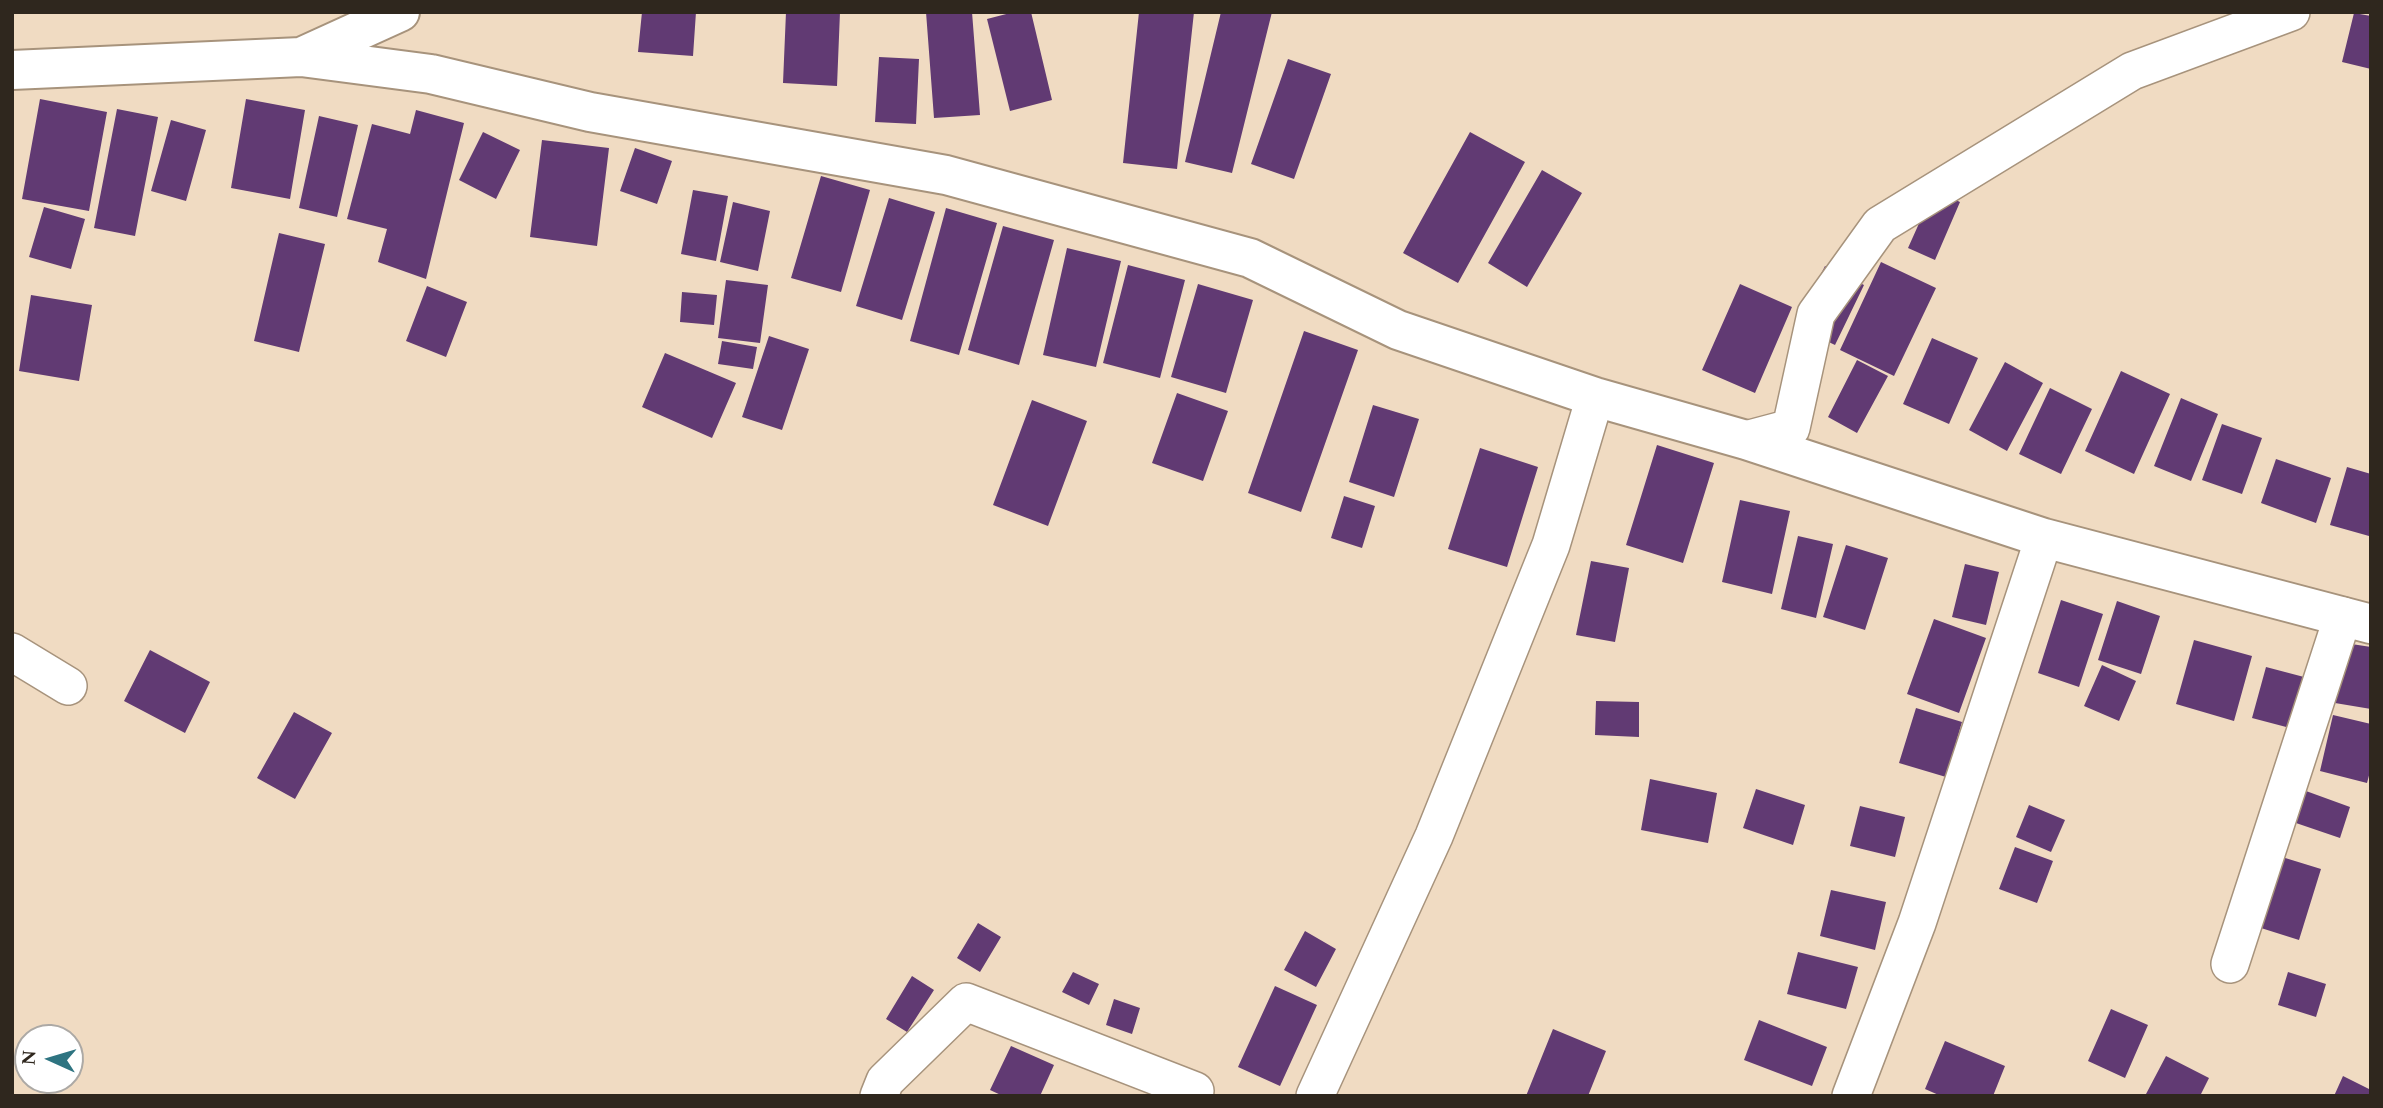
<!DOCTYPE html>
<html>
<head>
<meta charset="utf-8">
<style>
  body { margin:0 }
  #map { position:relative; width:2383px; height:1108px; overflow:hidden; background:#f0dbc2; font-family:Spectral,serif }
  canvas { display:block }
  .frame { position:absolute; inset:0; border:14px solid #2f271e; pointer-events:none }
  .north { position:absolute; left:14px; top:1024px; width:70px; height:70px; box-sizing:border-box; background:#fff; border:2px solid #aca9a5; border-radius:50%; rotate:274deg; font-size:19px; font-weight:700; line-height:28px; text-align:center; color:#2f271e }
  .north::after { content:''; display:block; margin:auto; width:24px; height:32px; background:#2e7481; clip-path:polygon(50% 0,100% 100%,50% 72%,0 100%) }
</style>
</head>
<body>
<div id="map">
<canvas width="2383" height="1108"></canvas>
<div class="frame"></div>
<div class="north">N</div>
</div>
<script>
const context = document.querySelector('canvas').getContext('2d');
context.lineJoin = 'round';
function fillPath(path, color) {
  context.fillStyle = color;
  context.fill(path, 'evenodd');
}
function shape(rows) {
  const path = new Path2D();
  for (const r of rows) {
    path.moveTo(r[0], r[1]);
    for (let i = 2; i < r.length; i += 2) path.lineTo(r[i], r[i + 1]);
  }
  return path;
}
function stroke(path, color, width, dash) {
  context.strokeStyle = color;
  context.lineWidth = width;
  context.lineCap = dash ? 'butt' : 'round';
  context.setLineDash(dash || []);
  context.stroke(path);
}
const building = shape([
  [642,12,696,12,693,56,638,52],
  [786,12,840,12,837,86,783,83],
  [926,12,972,12,980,115,934,118],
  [1014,12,1031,12,1052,100,1010,111,987,19],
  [1139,12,1194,12,1177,169,1123,163],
  [1221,12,1272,12,1232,173,1185,162],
  [2354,13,2371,16,2371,69,2342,62],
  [879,57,919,59,916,124,875,122],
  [1288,59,1331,74,1294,179,1251,164],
  [40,99,107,112,89,211,22,199],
  [246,99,305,110,290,199,231,188],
  [117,109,158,117,135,236,94,228],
  [416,110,464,123,426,279,378,262,387,229,347,219,372,124,410,134],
  [319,116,358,125,337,217,299,208],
  [171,120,206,130,186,201,151,191],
  [483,132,520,150,496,199,459,180],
  [1470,132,1525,162,1458,283,1403,253],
  [542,140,609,148,597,246,530,237],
  [635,148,672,161,657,204,620,191],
  [1542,170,1582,193,1527,287,1488,263],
  [821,176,870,190,841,292,791,278],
  [693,190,728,196,716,261,681,254],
  [1934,190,1960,202,1935,260,1908,248],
  [889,198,935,212,902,320,856,306],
  [733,202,770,211,758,271,720,262],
  [44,207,85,219,71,269,29,257],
  [946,208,997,223,959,355,910,341],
  [1003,226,1054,240,1019,365,968,350],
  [279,233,325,244,299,352,254,341],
  [1067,248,1121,261,1096,367,1043,355],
  [1881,262,1936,288,1894,376,1840,350],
  [1128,265,1185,280,1160,378,1103,363],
  [1825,266,1864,285,1835,345,1795,326],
  [726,280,768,285,760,343,718,338],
  [1198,284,1253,300,1226,393,1171,377],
  [1740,284,1792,307,1755,393,1702,370],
  [427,286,467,302,446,357,406,341],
  [682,292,717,295,714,325,680,322],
  [31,295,92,305,79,381,19,371],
  [1304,331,1358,350,1301,512,1248,493],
  [769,336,809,349,782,430,742,417],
  [1932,338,1978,358,1949,424,1903,404],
  [722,341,757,347,753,369,718,364],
  [665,353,736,383,712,438,642,407],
  [1857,360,1888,376,1857,433,1828,417],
  [2005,362,2043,383,2007,451,1969,430],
  [2121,371,2170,394,2134,474,2085,451],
  [2050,388,2092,409,2061,474,2019,454],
  [1177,393,1228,411,1203,481,1152,463],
  [2181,398,2218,414,2191,481,2154,466],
  [1032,400,1087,421,1048,526,993,505],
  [1373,405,1419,419,1394,497,1349,482],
  [2222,424,2262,438,2242,494,2202,480],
  [1657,445,1714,463,1683,563,1626,545],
  [1480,448,1538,467,1507,567,1448,549],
  [2276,459,2331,478,2316,523,2261,503],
  [2347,467,2371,474,2369,536,2330,525],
  [1344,496,1375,506,1362,548,1331,538],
  [1740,500,1790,511,1772,594,1722,582],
  [1798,536,1833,544,1816,618,1781,609],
  [1846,545,1888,558,1865,630,1823,617],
  [1591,561,1629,568,1615,642,1576,635],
  [1965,564,1999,572,1986,625,1952,617],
  [2061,600,2103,614,2079,687,2038,673],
  [2117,601,2160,616,2141,674,2098,660],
  [1934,619,1986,638,1959,713,1907,694],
  [2194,640,2252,656,2234,721,2176,704],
  [2345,643,2371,647,2371,709,2335,703],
  [150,650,210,682,185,733,124,701],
  [2102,665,2136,681,2119,721,2084,706],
  [2266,667,2304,677,2290,728,2252,718],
  [1596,701,1639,702,1639,737,1595,735],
  [1916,708,1962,722,1946,777,1899,763],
  [294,712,332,733,295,799,257,778],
  [2333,715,2371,724,2371,768,2367,783,2320,771],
  [1650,779,1717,793,1708,843,1641,830],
  [1756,789,1805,805,1793,845,1743,828],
  [2306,791,2350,807,2340,838,2296,823],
  [2029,805,2065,820,2051,852,2016,837],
  [1860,806,1905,817,1895,857,1850,846],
  [2015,847,2053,861,2037,903,1999,889],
  [2282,857,2321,869,2299,940,2261,928],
  [1831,890,1886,902,1875,950,1820,936],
  [978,923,1001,937,980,972,957,958],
  [1305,931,1336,949,1316,987,1284,970],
  [1798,952,1858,967,1846,1009,1787,994],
  [1073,972,1099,984,1089,1005,1062,992],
  [2288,972,2326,984,2316,1017,2278,1005],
  [912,976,934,990,907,1032,886,1019],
  [1275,986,1317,1005,1280,1086,1238,1067],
  [1114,999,1140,1008,1132,1034,1106,1025],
  [2111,1009,2148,1025,2125,1078,2088,1061],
  [1759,1020,1827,1047,1812,1086,1744,1060],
  [1553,1029,1606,1051,1588,1096,1526,1096],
  [1945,1041,2005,1066,1993,1096,1941,1096,1925,1089],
  [1011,1046,1054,1065,1040,1096,1003,1096,990,1090],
  [2166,1056,2209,1078,2200,1096,2146,1094],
  [2343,1076,2371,1090,2371,1096,2334,1096]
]);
const minor = shape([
  [1746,440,1791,428,1816,314,1880,225,2132,71,2291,12],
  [12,652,68,686],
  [2230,964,2343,616],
  [879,1096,885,1081,966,1002,1195,1091],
  [1315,1096,1434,836,1551,545,1595,397],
  [1851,1096,1917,923,2044,538]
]);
const tertiary = shape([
  [301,57,431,74,590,112,946,175,1250,258,1398,330,1595,397,1746,440,2044,538,2371,624],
  [12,70,301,57,400,12]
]);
fillPath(building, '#613a73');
stroke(minor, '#a7937c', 40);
stroke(tertiary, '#a7937c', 42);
stroke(minor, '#fff', 37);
stroke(tertiary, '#fff', 38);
</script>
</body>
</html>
